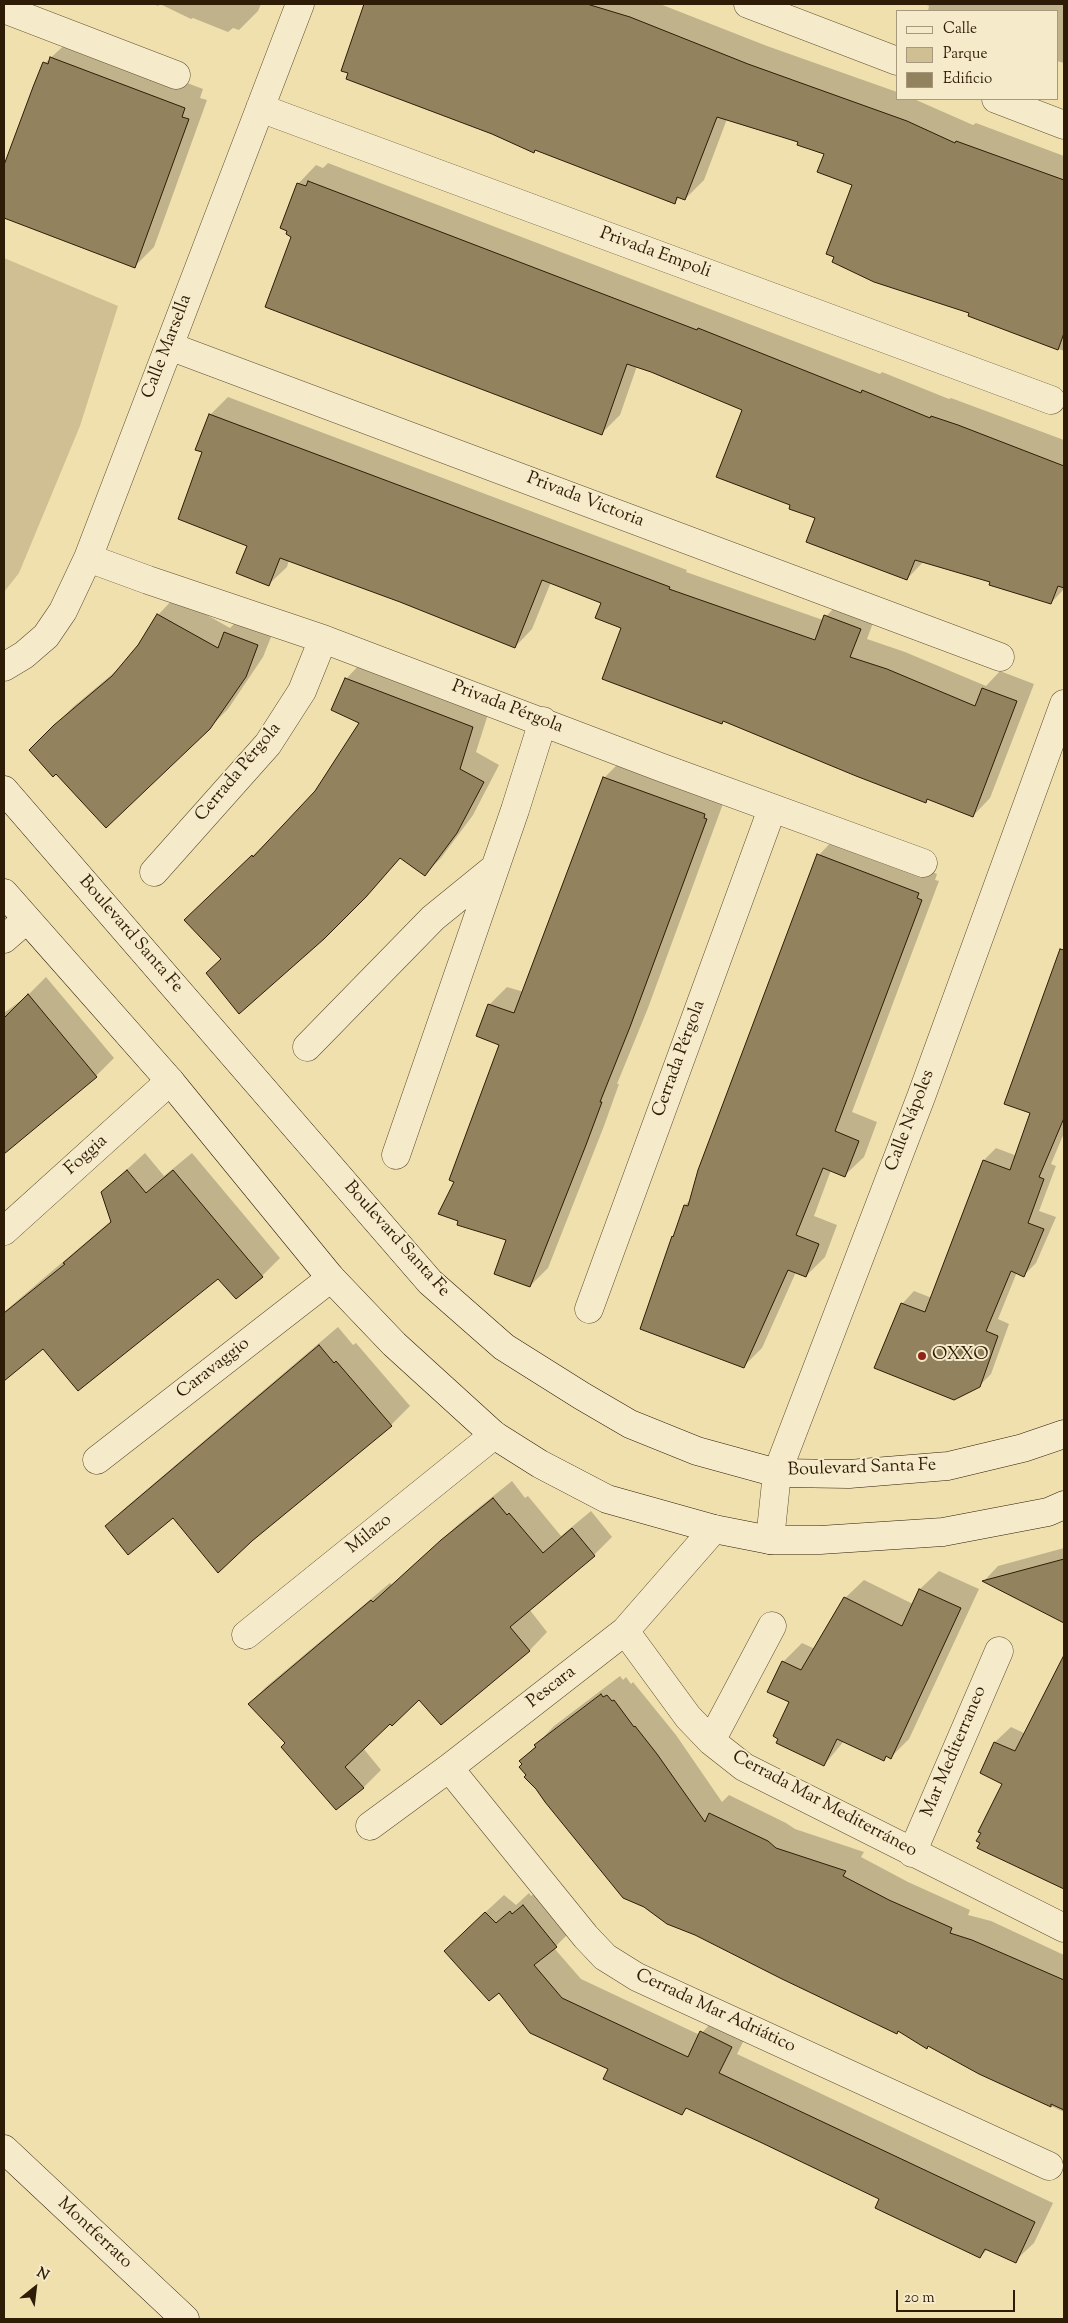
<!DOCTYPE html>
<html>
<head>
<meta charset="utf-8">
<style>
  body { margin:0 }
  #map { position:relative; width:1068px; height:2323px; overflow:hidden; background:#f0e0ae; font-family:"Sorts Mill Goudy",serif }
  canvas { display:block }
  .frame { position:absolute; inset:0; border:5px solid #2e1c07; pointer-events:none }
  .legend { position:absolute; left:896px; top:10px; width:162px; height:90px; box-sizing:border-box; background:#f5ebca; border:1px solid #a5987c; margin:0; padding:6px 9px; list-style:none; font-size:15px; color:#2e1c07 }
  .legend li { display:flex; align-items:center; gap:10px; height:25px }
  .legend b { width:25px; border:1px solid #a5987c }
  .north { position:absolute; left:10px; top:2263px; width:50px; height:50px; -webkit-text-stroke:4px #f5ebca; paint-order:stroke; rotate:29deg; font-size:14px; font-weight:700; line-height:20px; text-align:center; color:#2e1c07 }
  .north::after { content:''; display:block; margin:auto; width:18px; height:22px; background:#2e1c07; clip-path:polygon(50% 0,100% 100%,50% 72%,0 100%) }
  .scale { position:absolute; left:896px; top:2290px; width:119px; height:22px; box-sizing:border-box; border:2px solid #2e1c07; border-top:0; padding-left:6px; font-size:15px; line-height:18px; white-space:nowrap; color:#2e1c07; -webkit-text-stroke:4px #f5ebca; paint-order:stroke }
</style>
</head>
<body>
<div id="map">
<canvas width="1068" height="2323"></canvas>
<div class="frame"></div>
<ul class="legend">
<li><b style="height:6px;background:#f5ebca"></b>Calle</li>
<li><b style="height:14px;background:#cfbf92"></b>Parque</li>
<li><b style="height:14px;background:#93825e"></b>Edificio</li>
</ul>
<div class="north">N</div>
<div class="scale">20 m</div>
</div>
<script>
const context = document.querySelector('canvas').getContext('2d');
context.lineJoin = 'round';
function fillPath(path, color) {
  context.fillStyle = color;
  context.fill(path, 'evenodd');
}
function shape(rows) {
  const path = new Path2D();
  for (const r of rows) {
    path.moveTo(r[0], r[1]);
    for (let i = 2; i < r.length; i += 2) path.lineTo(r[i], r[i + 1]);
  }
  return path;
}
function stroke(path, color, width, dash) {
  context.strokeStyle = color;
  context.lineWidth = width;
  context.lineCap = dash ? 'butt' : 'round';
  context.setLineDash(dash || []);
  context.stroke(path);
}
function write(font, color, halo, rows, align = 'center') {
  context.font = font + ' "Sorts Mill Goudy",serif';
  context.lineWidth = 4;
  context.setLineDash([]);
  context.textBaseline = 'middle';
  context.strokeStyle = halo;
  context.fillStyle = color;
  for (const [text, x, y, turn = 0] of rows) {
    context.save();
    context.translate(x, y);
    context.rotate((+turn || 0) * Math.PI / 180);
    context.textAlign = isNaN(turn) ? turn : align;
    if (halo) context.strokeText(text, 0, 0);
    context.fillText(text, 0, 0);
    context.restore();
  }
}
const green = shape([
  [4,258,118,306,80,426,19,573,4,592]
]);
const shadow = shape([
  [153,4,261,4,258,11,239,30,233,28,228,32,193,18,191,19,160,4,158,6],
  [366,4,660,4,767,46,897,92,897,99,914,99,973,125,976,123,1064,156,1064,351,969,315,970,312,826,153,800,142,727,119,704,180,685,199,680,197,675,202,536,149,534,152,342,70],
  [924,4,1064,4,1064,63,1057,61,1057,11,928,11,929,6],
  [71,39,203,89,200,98,207,100,154,247,135,266,4,216,4,166,45,63],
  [328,163,880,374,882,372,949,399,951,398,1064,440,1064,589,1051,603,992,581,924,561,907,579,817,518,744,409,637,366,620,415,601,434,292,236,298,184,316,165,323,168],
  [228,397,687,570,686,572,823,620,842,599,877,612,867,639,905,652,986,686,1000,671,1034,684,990,798,973,816,929,798,925,801,724,720,623,627,603,602,551,582,532,629,515,647,401,601,289,560,287,567,269,584,204,452,210,415],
  [175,597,230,628,243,615,275,627,263,657,228,709,209,728,56,772,31,750,73,707,122,666,139,646,158,615],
  [362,662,489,711,476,752,499,765,473,815,441,858,425,874,401,857,365,896,222,959,202,904,269,840,316,792,361,723,346,679],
  [622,760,724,801,648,1008,617,1084,619,1084,604,1126,548,1268,530,1286,508,1240,456,1181,501,1045,489,1005,507,987,524,992,604,778],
  [837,836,937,874,935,880,939,881,852,1112,877,1122,864,1157,845,1175,831,1170,814,1216,837,1225,825,1257,806,1276,796,1272,762,1348,744,1366,673,1237,675,1234,685,1205,690,1200,819,855],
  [1064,964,1064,1133,1051,1164,1056,1166,1039,1211,1056,1217,1036,1263,1024,1275,1017,1272,998,1319,1009,1324,991,1374,979,1386,902,1304,914,1291,932,1298,984,1160,996,1148,1017,1156,1032,1112,1057,981],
  [46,977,114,1058,96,1076,4,1153,4,1013,27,996],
  [145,1153,164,1176,192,1153,280,1258,262,1276,219,1277,43,1347,4,1380,4,1312,112,1220,102,1192],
  [338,1327,353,1345,356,1343,410,1406,391,1425,252,1540,173,1516,106,1526,125,1508],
  [512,1481,525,1498,528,1496,561,1536,591,1511,612,1537,594,1555,529,1609,547,1632,530,1650,441,1724,419,1699,390,1722,363,1748,381,1770,363,1788,287,1743,249,1704,267,1686,390,1583,392,1585,461,1522],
  [1064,1548,1064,1621,984,1581,998,1566],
  [939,1571,979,1589,909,1739,891,1757,887,1755,883,1759,844,1741,824,1765,790,1701,783,1662,802,1643,815,1649,845,1598,864,1580,913,1604,920,1589],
  [1064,1660,1064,1887,979,1848,1004,1783,981,1772,995,1742,1011,1727,1026,1734,1048,1692,1052,1678],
  [620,1676,623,1680,626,1677,631,1684,633,1682,676,1735,722,1802,729,1795,786,1823,795,1829,864,1852,861,1857,908,1882,970,1910,968,1915,991,1921,1064,1955,1064,2112,979,2073,899,2030,645,1906,528,1775,521,1761,554,1726],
  [542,1888,575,1927,554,1948,581,1979,700,2035,720,2013,750,2028,737,2054,1053,2203,1034,2243,1015,2261,988,2249,980,2257,881,2198,688,2107,682,2113,610,2069,464,1932,504,1895,516,1905,529,1893,531,1896]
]);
const building = shape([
  [364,4,587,4,630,17,748,64,907,121,955,143,956,141,1064,180,1064,333,1058,350,968,316,969,313,874,282,832,262,834,257,826,254,852,185,817,172,824,154,797,145,798,142,717,117,685,200,677,197,675,204,535,150,534,153,492,134,346,79,348,73,341,71,364,4],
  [50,57,185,108,182,117,189,119,135,268,4,218,4,165,33,87,43,62,48,64,50,57],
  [308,181,697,330,698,328,861,393,862,390,930,418,931,416,958,425,1064,466,1064,588,1058,586,1051,604,989,585,990,582,915,560,907,580,806,542,815,518,789,509,790,505,716,477,742,410,651,372,627,364,602,435,265,307,291,237,286,234,287,231,280,228,297,183,306,186,308,181],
  [209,414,670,587,669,589,815,640,824,615,861,629,850,657,887,669,975,706,982,688,1017,701,973,817,927,799,926,803,856,776,723,721,722,724,602,679,621,628,595,618,601,603,542,580,515,648,400,602,280,558,269,586,236,573,247,546,178,519,202,452,195,450,209,414],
  [157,614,218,648,224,632,258,645,246,677,210,729,106,828,56,774,53,777,29,750,54,725,112,676,138,645,157,614],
  [345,678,473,727,460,769,484,782,457,833,425,876,400,858,366,897,324,939,239,1014,206,973,221,959,184,920,252,855,253,857,315,791,359,723,331,710,345,678],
  [603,777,705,814,704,818,707,819,630,1027,600,1102,602,1102,586,1145,530,1287,494,1274,506,1240,457,1225,458,1221,438,1214,454,1182,449,1180,499,1045,476,1036,488,1004,514,1013,603,777],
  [817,854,919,893,917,898,922,900,835,1131,859,1141,845,1177,823,1168,796,1235,819,1244,806,1277,788,1270,744,1368,640,1329,672,1236,673,1237,684,1205,688,1206,698,1170,817,854],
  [1060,949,1064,950,1064,1118,1039,1177,1044,1179,1028,1223,1044,1229,1024,1277,1011,1271,986,1331,998,1336,980,1387,954,1400,874,1368,901,1303,925,1312,983,1160,1010,1170,1030,1113,1004,1104,1060,949],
  [28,994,97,1077,4,1154,4,1018,28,994],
  [127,1170,146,1193,173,1170,263,1277,236,1299,218,1279,78,1391,43,1349,4,1381,4,1313,65,1264,63,1263,111,1222,101,1192,127,1170],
  [319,1345,334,1363,336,1361,392,1426,252,1541,218,1573,173,1518,128,1555,105,1526,319,1345],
  [493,1498,507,1515,509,1513,543,1553,572,1528,595,1556,510,1627,530,1651,441,1725,419,1700,392,1726,390,1724,345,1767,364,1788,336,1810,281,1747,285,1743,248,1704,371,1600,373,1602,441,1540,493,1498],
  [1064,1559,1064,1623,982,1581,1064,1559],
  [919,1589,961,1608,891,1759,886,1756,884,1761,837,1739,824,1766,776,1743,778,1739,773,1736,789,1702,767,1692,782,1661,801,1670,844,1597,902,1626,919,1589],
  [1064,1655,1064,1889,977,1848,980,1843,976,1841,981,1833,978,1832,1002,1784,980,1773,994,1742,1015,1751,1064,1655],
  [601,1694,603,1697,607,1695,612,1701,614,1700,634,1727,635,1726,657,1754,705,1822,709,1813,768,1841,776,1848,846,1871,843,1876,889,1900,952,1928,950,1933,972,1940,1064,1980,1064,2110,1051,2104,1051,2107,979,2074,928,2046,927,2049,898,2031,897,2034,782,1979,695,1935,667,1924,644,1907,623,1898,545,1802,536,1789,524,1777,526,1775,519,1767,522,1764,519,1761,536,1747,534,1745,601,1694],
  [523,1905,557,1947,534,1965,562,1998,688,2057,700,2031,732,2047,719,2073,1035,2222,1016,2263,985,2249,980,2258,875,2208,879,2199,760,2142,686,2108,682,2115,603,2079,608,2069,530,2033,499,1993,489,2001,444,1951,485,1912,496,1923,510,1911,512,1914,523,1905]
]);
const street = shape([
  [748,4,897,61],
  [4,9,176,75],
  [996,99,1064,125],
  [260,108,1051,400],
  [169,346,1000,657],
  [88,558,148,580,323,639,660,767,923,863],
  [4,667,24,655,46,636,63,611,88,558,300,4],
  [154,872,268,744,302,691,323,639],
  [4,939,26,920],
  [307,1047,433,918,492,870],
  [396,1155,515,810,543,721],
  [4,1231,170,1081],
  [589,1309,772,809],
  [97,1460,331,1278],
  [770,1540,777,1473,921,1097,1064,704],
  [625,1631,688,1717,711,1741,744,1767,1064,1928],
  [246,1635,494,1435],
  [711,1741,772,1626],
  [449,1768,586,1937,605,1957,637,1977,1049,2166],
  [370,1826,449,1768,625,1631,714,1529],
  [912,1853,999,1651]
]);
const secondary = shape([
  [4,790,430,1282,504,1347,582,1396,630,1424,697,1451,777,1473,849,1474,948,1466,1023,1448,1064,1434],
  [4,893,170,1081,331,1278,394,1344,494,1435,540,1464,607,1499,714,1529,770,1540,820,1540,943,1532,1048,1512,1064,1505],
  [4,2149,185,2319]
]);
const markers = [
  [922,1356,5,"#8f2418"]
];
const streetNames = [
  ["Privada Empoli",655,254,20],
  ["Calle Marsella",168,347,-69],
  ["Privada Victoria",585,501,21],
  ["Privada Pérgola",507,708,21],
  ["Cerrada Pérgola",239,773,-50],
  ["Boulevard Santa Fe",130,935,49],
  ["Cerrada Pérgola",680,1059,-70],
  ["Calle Nápoles",911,1121,-69],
  ["Foggia",87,1156,-42],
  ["Boulevard Santa Fe",396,1240,48],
  ["Caravaggio",214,1369,-38],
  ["Boulevard Santa Fe",862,1469,-2],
  ["Milazo",370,1535,-39],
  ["Pescara",552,1688,-38],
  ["Mar Mediterraneo",955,1752,-67],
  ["Cerrada Mar Mediterráneo",824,1805,28],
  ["Cerrada Mar Adriático",715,2012,25],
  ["Montferrato",94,2234,43]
];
const poiNames = [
  ["OXXO",932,1356]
];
fillPath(green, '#cfbf92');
fillPath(shadow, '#0003');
fillPath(building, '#93825e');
stroke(building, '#2e1c07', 1);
stroke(street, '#5e4d31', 29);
stroke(secondary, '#2e1c07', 29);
stroke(street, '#f5ebca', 28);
stroke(secondary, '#f5ebca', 28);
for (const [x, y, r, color] of markers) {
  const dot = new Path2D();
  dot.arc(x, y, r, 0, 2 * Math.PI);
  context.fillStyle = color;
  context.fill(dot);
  stroke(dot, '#f5ebca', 2);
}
write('18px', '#2e1c07', '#f5ebca', streetNames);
write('18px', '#2e1c07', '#f5ebca', poiNames, 'left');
</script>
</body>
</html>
